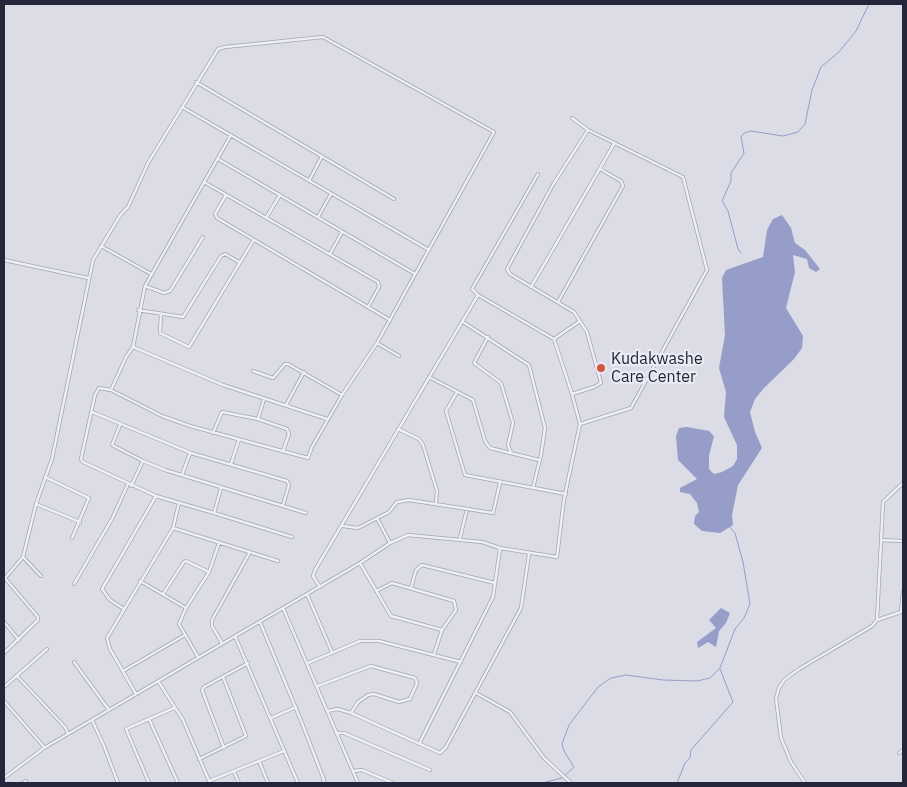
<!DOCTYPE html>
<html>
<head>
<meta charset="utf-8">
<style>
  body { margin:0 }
  #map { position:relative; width:907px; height:787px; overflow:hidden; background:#dbdce6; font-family:"IBM Plex Sans",sans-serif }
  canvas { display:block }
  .frame { position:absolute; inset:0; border:5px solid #25263c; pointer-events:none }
</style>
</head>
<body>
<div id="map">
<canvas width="907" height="787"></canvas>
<div class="frame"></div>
</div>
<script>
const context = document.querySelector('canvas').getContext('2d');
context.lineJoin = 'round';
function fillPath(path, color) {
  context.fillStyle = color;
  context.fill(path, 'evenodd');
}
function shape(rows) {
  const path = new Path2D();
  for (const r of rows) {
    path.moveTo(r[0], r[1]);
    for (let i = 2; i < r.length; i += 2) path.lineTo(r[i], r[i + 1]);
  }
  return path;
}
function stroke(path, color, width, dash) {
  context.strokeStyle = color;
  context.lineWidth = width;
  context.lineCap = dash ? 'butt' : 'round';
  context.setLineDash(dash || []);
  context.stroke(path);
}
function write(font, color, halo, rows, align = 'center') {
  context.font = font + ' "IBM Plex Sans",sans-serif';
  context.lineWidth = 4.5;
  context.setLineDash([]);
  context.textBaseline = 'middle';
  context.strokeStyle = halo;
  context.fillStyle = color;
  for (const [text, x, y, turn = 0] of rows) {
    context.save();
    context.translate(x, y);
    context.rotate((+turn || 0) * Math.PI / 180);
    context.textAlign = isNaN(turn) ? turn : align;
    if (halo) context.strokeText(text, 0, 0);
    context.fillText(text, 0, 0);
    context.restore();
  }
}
const water = shape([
  [782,215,791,228,795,243,805,250,820,269,816,272,809,268,807,259,793,255,795,272,786,308,803,336,802,348,794,359,764,388,755,399,750,412,755,432,762,448,738,485,732,515,733,525,720,533,702,531,694,524,695,516,699,512,697,503,690,494,680,492,680,488,697,479,678,460,676,436,679,428,687,427,709,431,714,436,709,456,709,469,714,474,722,472,733,466,737,459,737,445,724,417,726,392,719,368,725,335,722,278,726,270,763,257,767,230,773,219],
  [721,608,730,613,726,623,719,631,716,647,708,642,698,648,697,642,716,628,709,620]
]);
const stream = shape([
  [741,253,738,249,728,211,722,201,731,181,731,173,744,153,741,137,744,133,751,131,783,136,798,132,805,124,812,90,821,67,839,52,856,31,869,4],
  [542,783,562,778,574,767,564,751,562,744,569,725,598,687,611,678,626,675,663,680,697,681,710,678,720,668,735,629,744,618,750,604,743,562,735,533,730,527],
  [677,783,685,763,690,758,691,750,733,702,720,669]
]);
const minor = shape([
  [196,82,394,199],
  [182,107,429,250],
  [218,159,415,274],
  [309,181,322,156],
  [204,182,378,282,379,287,368,307],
  [226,195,215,214,217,218,390,320],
  [318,217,331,194],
  [266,218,280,195],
  [101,246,151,274],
  [330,254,342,232],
  [4,260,88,278],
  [145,286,164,293,170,291,203,237],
  [531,287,614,144],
  [558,302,623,186,621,181,600,169],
  [138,310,183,317,221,256,225,254,239,262],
  [161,314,160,333,189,347,253,241],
  [463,322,529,365,545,428,541,455,533,488],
  [488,337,474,363,501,383,513,423,508,445,511,453],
  [554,339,580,321],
  [133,347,223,385,327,419],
  [253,371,273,378,285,364,288,364,342,395],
  [429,377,473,400,485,441,490,448,539,460],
  [111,390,126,357,133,347,145,286,231,135],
  [457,392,446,411,465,475,566,494],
  [572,394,594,387,601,383,587,332,574,312,510,274,507,269,554,183,588,130,572,118],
  [286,405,304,372],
  [92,412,191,453,287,481,289,485,283,505],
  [258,419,264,399],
  [580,424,631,408,707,270,683,177,588,130],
  [120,425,112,445,143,461,165,470,306,513],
  [398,429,419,439,423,445,437,491,436,503],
  [213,433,222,412,258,419,287,429,289,434,283,451],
  [231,464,239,439],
  [182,475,190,453],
  [45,477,89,498,72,538],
  [131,486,143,461],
  [221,488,214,513,156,496,83,462,81,459,95,395,99,388,111,390,162,416,190,426,308,458,312,447,342,395,377,343],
  [36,504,80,522],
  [214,513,292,537],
  [377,518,390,543],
  [343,526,358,528,389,512,397,502,409,500,493,513,500,483],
  [173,528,278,561],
  [460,538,467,509],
  [881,540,903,541],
  [23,557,41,576],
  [360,563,391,616,442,630],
  [4,577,38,617,38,620,4,653],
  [5,578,23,557,36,504,52,459,93,260,121,214,128,207,148,163,218,49,225,47,323,37,494,132,377,343,399,356],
  [140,581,186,608,209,572,219,543],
  [74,584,112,519,128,484],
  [320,587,313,576,315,570,478,295],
  [411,588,416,570,422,565,495,583],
  [376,591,392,583,454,601,456,610,442,630,434,654],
  [163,594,184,562,186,561,209,572],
  [307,594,332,652],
  [186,608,179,624,198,657],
  [283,608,358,783],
  [124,609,110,600,102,589,156,496],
  [877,620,883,502,903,483],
  [4,622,19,640],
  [260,622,302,723,324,780,323,783],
  [235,636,298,783],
  [222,643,212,626,212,620,250,552],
  [74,662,109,710],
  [308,663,360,641,379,641,461,662],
  [123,671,185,635],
  [17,676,65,727,68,734],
  [158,681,183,720,210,783],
  [318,686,371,666,415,678,417,683,410,699,399,702,374,694,368,695,358,702,351,713],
  [4,687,47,649],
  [476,693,510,712,544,758,571,783],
  [136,694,110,649,107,638,173,528,179,503],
  [4,701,44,747],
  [327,711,338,709,351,713,440,753,446,747,521,608,529,554],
  [271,718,296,707],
  [149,719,178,783],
  [92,720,104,746,118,783],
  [336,733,344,733,430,770],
  [419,744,493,597,500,549],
  [224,748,202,690,204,687,248,663],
  [899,753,903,750],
  [199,759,246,736,223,677],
  [259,761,268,783],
  [353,771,362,770,393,783],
  [234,772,239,783],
  [4,778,44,748,360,563,390,543,408,535,482,542,500,548,557,557,564,499,580,424,572,394,554,339,478,295,472,289,538,174],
  [209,781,284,751],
  [22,783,26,781],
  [149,783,126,729,174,708],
  [805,783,791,762,781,738,776,698,779,688,784,680,799,669,872,626,877,620,901,612,903,592]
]);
const markers = [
  [601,368,5,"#d0573c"]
];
const poiNames = [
  ["Kudakwashe",611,359],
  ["Care Center",611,377]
];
fillPath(water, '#959dc8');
stroke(stream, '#959dc8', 1);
stroke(minor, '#a4a5b3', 4);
stroke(minor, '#eeeef5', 2.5);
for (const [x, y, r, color] of markers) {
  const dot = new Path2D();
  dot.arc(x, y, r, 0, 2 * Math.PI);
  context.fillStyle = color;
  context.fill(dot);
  stroke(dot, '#ebebf4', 2);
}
write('16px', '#25263c', '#ebebf4', poiNames, 'left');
</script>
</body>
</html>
